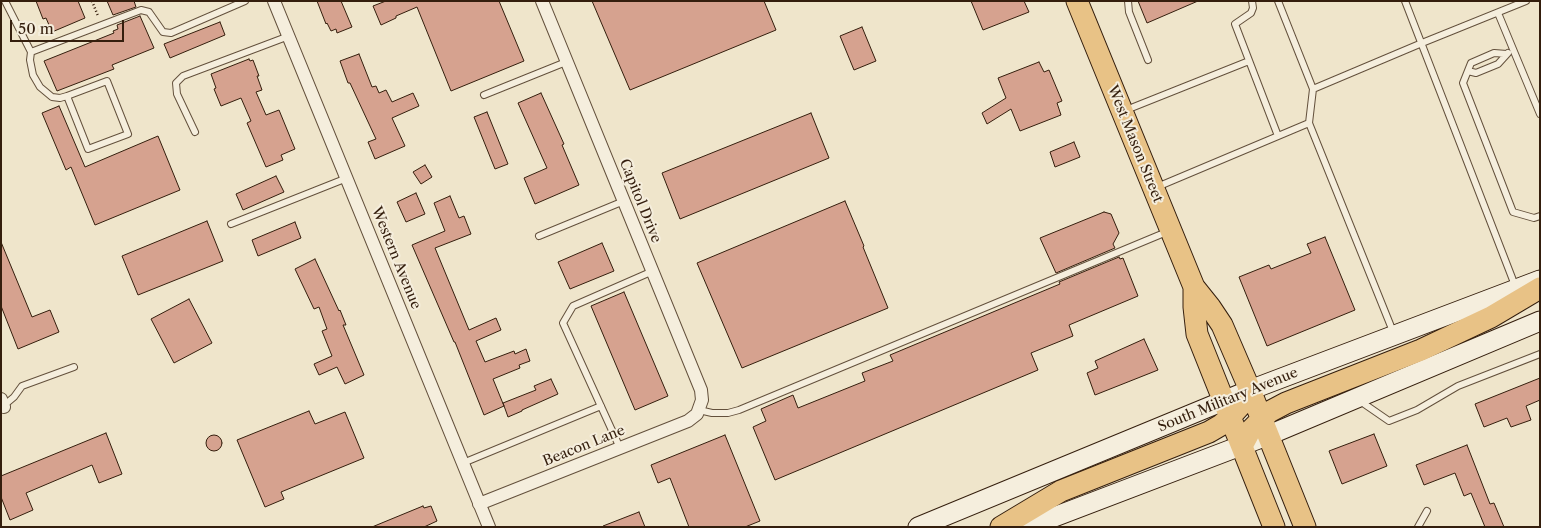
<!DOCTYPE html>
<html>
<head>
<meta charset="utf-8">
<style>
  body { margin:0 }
  #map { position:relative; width:1541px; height:528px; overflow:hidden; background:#efe5cb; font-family:"Libre Caslon Text",serif }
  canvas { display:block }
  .frame { position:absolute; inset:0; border:2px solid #341e0d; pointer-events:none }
  .scale { position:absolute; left:10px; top:20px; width:114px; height:22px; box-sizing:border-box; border:2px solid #341e0d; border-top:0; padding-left:6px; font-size:15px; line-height:18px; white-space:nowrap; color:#341e0d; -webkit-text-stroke:4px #f5eedd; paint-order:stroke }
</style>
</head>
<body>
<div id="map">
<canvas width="1541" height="528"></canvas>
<div class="frame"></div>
<div class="scale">50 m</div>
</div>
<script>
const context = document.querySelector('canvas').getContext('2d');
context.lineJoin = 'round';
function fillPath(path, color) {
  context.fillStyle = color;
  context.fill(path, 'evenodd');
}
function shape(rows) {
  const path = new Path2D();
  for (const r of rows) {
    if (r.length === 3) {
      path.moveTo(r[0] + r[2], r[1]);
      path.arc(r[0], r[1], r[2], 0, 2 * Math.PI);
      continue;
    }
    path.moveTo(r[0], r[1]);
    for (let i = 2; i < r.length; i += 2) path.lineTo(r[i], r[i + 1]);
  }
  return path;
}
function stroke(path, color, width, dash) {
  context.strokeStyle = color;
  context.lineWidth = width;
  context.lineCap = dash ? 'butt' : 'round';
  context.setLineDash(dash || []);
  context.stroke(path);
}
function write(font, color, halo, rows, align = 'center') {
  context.font = font + ' "Libre Caslon Text",serif';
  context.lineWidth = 4;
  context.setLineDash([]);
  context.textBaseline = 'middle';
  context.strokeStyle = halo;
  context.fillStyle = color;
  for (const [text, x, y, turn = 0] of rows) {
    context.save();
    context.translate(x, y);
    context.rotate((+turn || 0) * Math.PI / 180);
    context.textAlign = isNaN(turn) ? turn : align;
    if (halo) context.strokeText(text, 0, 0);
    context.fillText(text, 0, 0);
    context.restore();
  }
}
const building = shape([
  [36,1,78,1,85,18,52,32,46,18,43,19,36,1],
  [107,1,134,1,136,7,113,15,107,1],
  [317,1,341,1,352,27,337,33,336,29,331,31,327,23,326,24,317,1],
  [386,1,499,1,524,61,451,91,417,7,396,16,396,18,381,25,373,6,386,1],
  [592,1,764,1,776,30,630,90,592,1],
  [971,1,1024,1,1029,12,983,30,971,1],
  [1138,1,1198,1,1147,23,1138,1],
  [140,16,154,48,112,65,114,69,57,91,44,61,114,33,113,31,118,29,117,25,140,16],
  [220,22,225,35,170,58,164,44,220,22],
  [862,27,876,61,854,70,840,36,862,27],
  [359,54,372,87,376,86,379,93,386,90,392,102,413,93,419,106,392,118,405,146,375,159,368,142,376,139,350,83,348,83,340,61,359,54],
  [249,59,250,61,253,60,259,76,257,76,262,90,256,92,266,115,279,110,295,149,281,155,283,160,266,167,247,123,251,121,241,98,221,106,214,89,216,88,211,74,249,59],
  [1039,62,1044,72,1049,70,1062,101,1057,103,1061,115,1020,131,1011,109,987,124,982,113,1006,98,998,78,1039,62],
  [541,93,564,144,562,145,579,185,535,204,524,178,547,168,518,103,541,93],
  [59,106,85,167,158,136,180,190,95,225,71,167,66,170,42,113,59,106],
  [487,112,508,164,495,169,474,117,487,112],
  [811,113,829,158,680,219,662,173,811,113],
  [1074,142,1080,157,1055,167,1050,152,1074,142],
  [425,165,432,177,421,184,413,172,425,165],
  [276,176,284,192,243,210,236,194,276,176],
  [416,193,425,214,406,222,397,202,416,193],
  [450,196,459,218,464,216,471,234,435,248,469,330,496,318,501,330,476,341,485,362,514,351,515,354,526,349,530,361,519,365,520,368,493,379,504,406,484,415,455,342,454,342,412,245,445,231,434,203,450,196],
  [845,201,864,246,863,247,888,308,742,368,697,263,845,201],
  [1104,212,1111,214,1119,233,1113,244,1115,248,1056,273,1040,238,1104,212],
  [207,221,223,261,138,295,122,256,207,221],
  [295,222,301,238,258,256,252,240,295,222],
  [1325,237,1355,310,1267,346,1239,277,1269,265,1271,269,1311,253,1307,244,1325,237],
  [1,242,32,317,50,310,59,332,18,349,1,306,1,242],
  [602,243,614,271,570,289,558,262,602,243],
  [1119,257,1120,259,1123,258,1138,296,1069,325,1073,336,1031,353,1038,370,775,480,753,427,766,421,761,409,793,395,798,408,865,381,862,373,893,361,890,355,1060,284,1059,282,1119,257],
  [315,259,339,311,340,310,346,325,343,325,364,375,345,384,337,367,319,375,314,364,332,356,322,331,327,329,319,307,314,309,295,269,315,259],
  [624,292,668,396,635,410,591,306,624,292],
  [189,299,212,343,174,363,151,319,189,299],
  [1144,339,1158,370,1095,395,1087,373,1098,368,1095,361,1144,339],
  [1540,378,1540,400,1526,406,1531,420,1511,427,1507,418,1484,427,1475,404,1540,378],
  [551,379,558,394,522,410,522,411,508,417,503,403,536,390,534,386,551,379],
  [309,411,315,424,345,412,364,458,281,492,284,499,265,507,237,440,309,411],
  [106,433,122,474,99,483,92,465,26,493,33,510,10,520,1,497,1,476,106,433],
  [1374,434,1387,466,1342,484,1329,451,1374,434],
  [725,435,760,521,745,527,689,527,670,478,658,483,651,465,725,435],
  [214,443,8],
  [1467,445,1490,504,1494,503,1504,527,1485,527,1471,493,1464,496,1455,473,1424,485,1416,465,1467,445],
  [423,506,424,508,431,506,437,521,424,527,372,527,423,506],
  [639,512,645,527,603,527,603,526,639,512]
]);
const path = shape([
  [92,1,98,16]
]);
const service = shape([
  [5,1,31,52,141,10,149,12,163,32,171,33,245,1],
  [1128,1,1129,12,1148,60],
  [1252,1,1253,8,1251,13,1235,24,1278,136],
  [1278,1,1313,89,1309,123,1394,334],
  [1405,1,1516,288],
  [1498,13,1540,114],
  [31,52,30,60,33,75,40,87,52,97,60,98,67,96,107,81,128,134,88,149,67,96],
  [1507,54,1494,53,1471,63,1463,83,1513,212,1534,218,1540,216],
  [1468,71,1476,73,1498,64,1508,53],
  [1313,89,1422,43,1526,1],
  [484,95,566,62],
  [1126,110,1249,61],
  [195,132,177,94,176,83,183,76,289,36],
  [1157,187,1309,123],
  [231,224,347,178],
  [539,236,624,201],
  [1360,401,1389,421,1417,410,1458,386,1540,354],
  [2,407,14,397,22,386,74,367],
  [699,410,712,413,728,413,739,410,1169,231],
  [620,448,563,323,573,306,653,271],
  [463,463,601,406],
  [1418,527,1427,511]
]);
const minor = shape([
  [274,1,489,527],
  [1,399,4,407],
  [479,504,688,421,697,414,702,400,701,390,542,1]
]);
const secondary = shape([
  [918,527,1250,390,1540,280],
  [1028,527,1269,435,1540,321]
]);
const primary = shape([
  [1077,1,1194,287,1210,307,1222,325,1250,390,1305,527],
  [1194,287,1194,307,1197,334,1274,527],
  [1242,446,1250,431,1269,412,1286,403,1421,350,1491,317,1540,288],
  [1001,527,1061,491,1209,432,1221,425,1230,417,1241,405,1250,390]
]);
const streetNames = [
  ["West Mason Street",1135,144,68],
  ["Capitol Drive",640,201,68],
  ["Western Avenue",396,258,68],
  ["South Military Avenue",1228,400,-22],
  ["Beacon Lane",584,446,-22]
];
fillPath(building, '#d6a28f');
stroke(building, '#341e0d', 1);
stroke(service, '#63503c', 8);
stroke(minor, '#63503c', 14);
stroke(secondary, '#341e0d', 21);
stroke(primary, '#341e0d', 23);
stroke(path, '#341e0d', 2.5, [1, 2.5]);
stroke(service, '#f5eedd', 6);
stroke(minor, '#f5eedd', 12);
stroke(secondary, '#f5eedd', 19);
stroke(primary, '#e8c286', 21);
write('14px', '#341e0d', '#f5eedd', streetNames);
</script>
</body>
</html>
